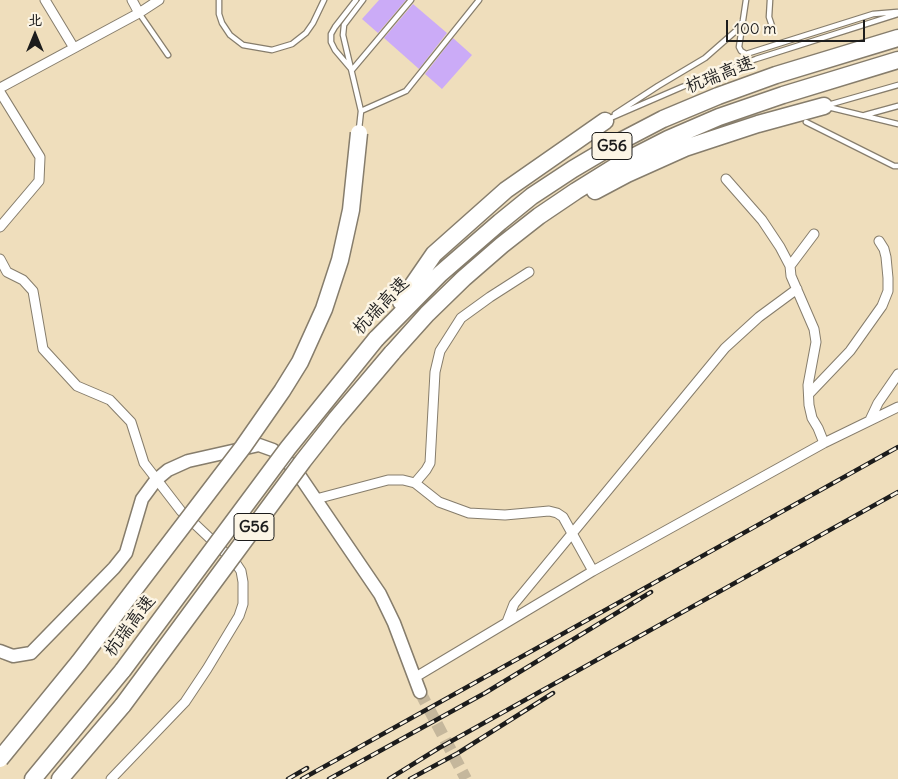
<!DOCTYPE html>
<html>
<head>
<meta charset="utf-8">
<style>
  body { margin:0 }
  #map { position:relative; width:898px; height:779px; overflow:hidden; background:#efdebc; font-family:Delius,"LXGW WenKai TC",sans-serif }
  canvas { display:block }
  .north { position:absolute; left:10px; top:10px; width:50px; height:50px; -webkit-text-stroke:4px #fcf5e5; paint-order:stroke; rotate:0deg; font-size:14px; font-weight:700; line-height:20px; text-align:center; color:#1c1c1c }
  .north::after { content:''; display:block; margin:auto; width:18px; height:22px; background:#1c1c1c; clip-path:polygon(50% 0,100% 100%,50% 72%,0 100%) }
  .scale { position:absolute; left:726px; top:20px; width:139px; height:22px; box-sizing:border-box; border:2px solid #1c1c1c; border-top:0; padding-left:6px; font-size:15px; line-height:18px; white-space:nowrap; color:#1c1c1c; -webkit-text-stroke:4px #fcf5e5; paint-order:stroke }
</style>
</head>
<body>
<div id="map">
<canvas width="898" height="779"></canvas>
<div class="north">北</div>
<div class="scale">100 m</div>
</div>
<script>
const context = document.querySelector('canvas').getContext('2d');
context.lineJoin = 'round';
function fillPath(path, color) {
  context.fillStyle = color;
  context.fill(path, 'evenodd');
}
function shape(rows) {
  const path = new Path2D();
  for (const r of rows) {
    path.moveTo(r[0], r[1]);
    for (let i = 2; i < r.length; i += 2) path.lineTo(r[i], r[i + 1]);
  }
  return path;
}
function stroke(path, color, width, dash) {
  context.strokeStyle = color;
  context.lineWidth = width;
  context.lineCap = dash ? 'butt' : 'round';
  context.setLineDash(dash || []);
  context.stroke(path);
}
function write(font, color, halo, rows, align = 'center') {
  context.font = font + ' Delius,"LXGW WenKai TC",sans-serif';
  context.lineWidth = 5;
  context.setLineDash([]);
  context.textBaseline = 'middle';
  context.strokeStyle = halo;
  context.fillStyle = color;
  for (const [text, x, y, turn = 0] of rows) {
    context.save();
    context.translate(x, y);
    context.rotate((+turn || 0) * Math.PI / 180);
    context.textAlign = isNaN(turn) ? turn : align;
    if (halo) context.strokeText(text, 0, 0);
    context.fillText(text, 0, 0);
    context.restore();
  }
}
const building = shape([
  [379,0,406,0,378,33,362,19],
  [413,4,447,33,419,69,384,38],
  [453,38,472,55,442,89,425,74]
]);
const secondaryTunnel = shape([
  [420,692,466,779]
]);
const lane = shape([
  [219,0,219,14,222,23,230,35,243,45,272,50,292,44,306,33,313,23,324,0],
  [356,0,335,27,331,34,331,42,335,50,352,70,411,0],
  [746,0,739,47,741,51,746,54,873,14,897,12],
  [770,0,769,17,773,29],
  [139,13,168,55],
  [828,105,898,85],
  [828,107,898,124],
  [361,111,406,91,479,0],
  [615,114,658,86,705,58,738,29,741,23],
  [865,115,898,106],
  [608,119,682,87,756,59,898,14],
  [806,122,894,166,898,166],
  [359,129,361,111,343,35,344,25,363,0]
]);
const street = shape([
  [45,0,74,48],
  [132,0,139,13],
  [0,88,139,13,159,0],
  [0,92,40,157,39,181,0,227],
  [726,179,762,220,780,247,790,266,791,276,814,329,816,342,808,385,809,405,812,418,818,428,824,443],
  [0,259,7,272,23,280,33,291,43,349,77,386,110,400,131,422,144,463,181,511,235,562,241,571,243,582,243,604,239,616,207,669,185,702,111,779],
  [790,266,814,234],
  [809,394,850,351,882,306,888,291,888,278,886,257,884,249,879,241],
  [870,420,878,403,898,374],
  [415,483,426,470,430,463,435,372,440,351,461,318,490,297,529,272],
  [316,499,388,480,403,480,415,483,439,502,469,513,505,515,549,511,557,513,563,517,593,571],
  [507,622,514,604,725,348,759,317,797,289],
  [414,678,593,571,824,443,898,407]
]);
const secondary = shape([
  [0,651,13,656,31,653,114,568,126,553,142,499,156,480,168,470,188,461,259,445,273,450,286,460,299,475,380,594,394,623,420,692]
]);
const highway = shape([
  [595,191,627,174,685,148,758,124,824,106],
  [401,302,434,254,506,190,605,121],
  [376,339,440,274,500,222,532,196,573,169,617,143,663,119,718,96,776,75,898,38],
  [392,353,427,314,464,278,502,245,539,216,576,191,621,163,668,139,719,117,783,95,898,60],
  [33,779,123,670],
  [60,779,123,705]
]);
const rail = shape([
  [288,779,307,768],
  [302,779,898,447],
  [329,779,485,693,651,592],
  [389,779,439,748,898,492],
  [410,779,458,753,553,693]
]);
const highwayBridge = shape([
  [123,670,288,448,376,339],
  [123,705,303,461,336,419,392,353],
  [0,759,79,662,243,447,282,391,300,362,324,309,340,260,351,210,359,133]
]);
const shields = [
  [612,146,40],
  [254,527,40]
];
const shieldNames = [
  ["G56",612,146],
  ["G56",254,527]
];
const streetNames = [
  ["杭瑞高速",720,75,-21],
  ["杭瑞高速",381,306,-46],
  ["杭瑞高速",130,626,-53]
];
fillPath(building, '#cbabf7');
stroke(secondaryTunnel, '#c5b79c', 12, [12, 6]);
stroke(lane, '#867d6c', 7);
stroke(street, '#867d6c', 11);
stroke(secondary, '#867d6c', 15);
stroke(highway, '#867d6c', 19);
stroke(lane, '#fff', 4.5);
stroke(street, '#fff', 9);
stroke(secondary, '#fff', 12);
stroke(highway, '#fff', 16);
stroke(rail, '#1c1c1c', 4.5);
stroke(rail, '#fcf5e5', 2.5, [8]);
stroke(highwayBridge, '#867d6c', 19, []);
stroke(highwayBridge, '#fff', 16);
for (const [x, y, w] of shields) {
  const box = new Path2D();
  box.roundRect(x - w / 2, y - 13.5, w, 27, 4);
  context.fillStyle = '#fcf5e5';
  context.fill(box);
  stroke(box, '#1c1c1c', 1);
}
write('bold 16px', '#1c1c1c', null, shieldNames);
write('18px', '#1c1c1c', '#fcf5e5', streetNames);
</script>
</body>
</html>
